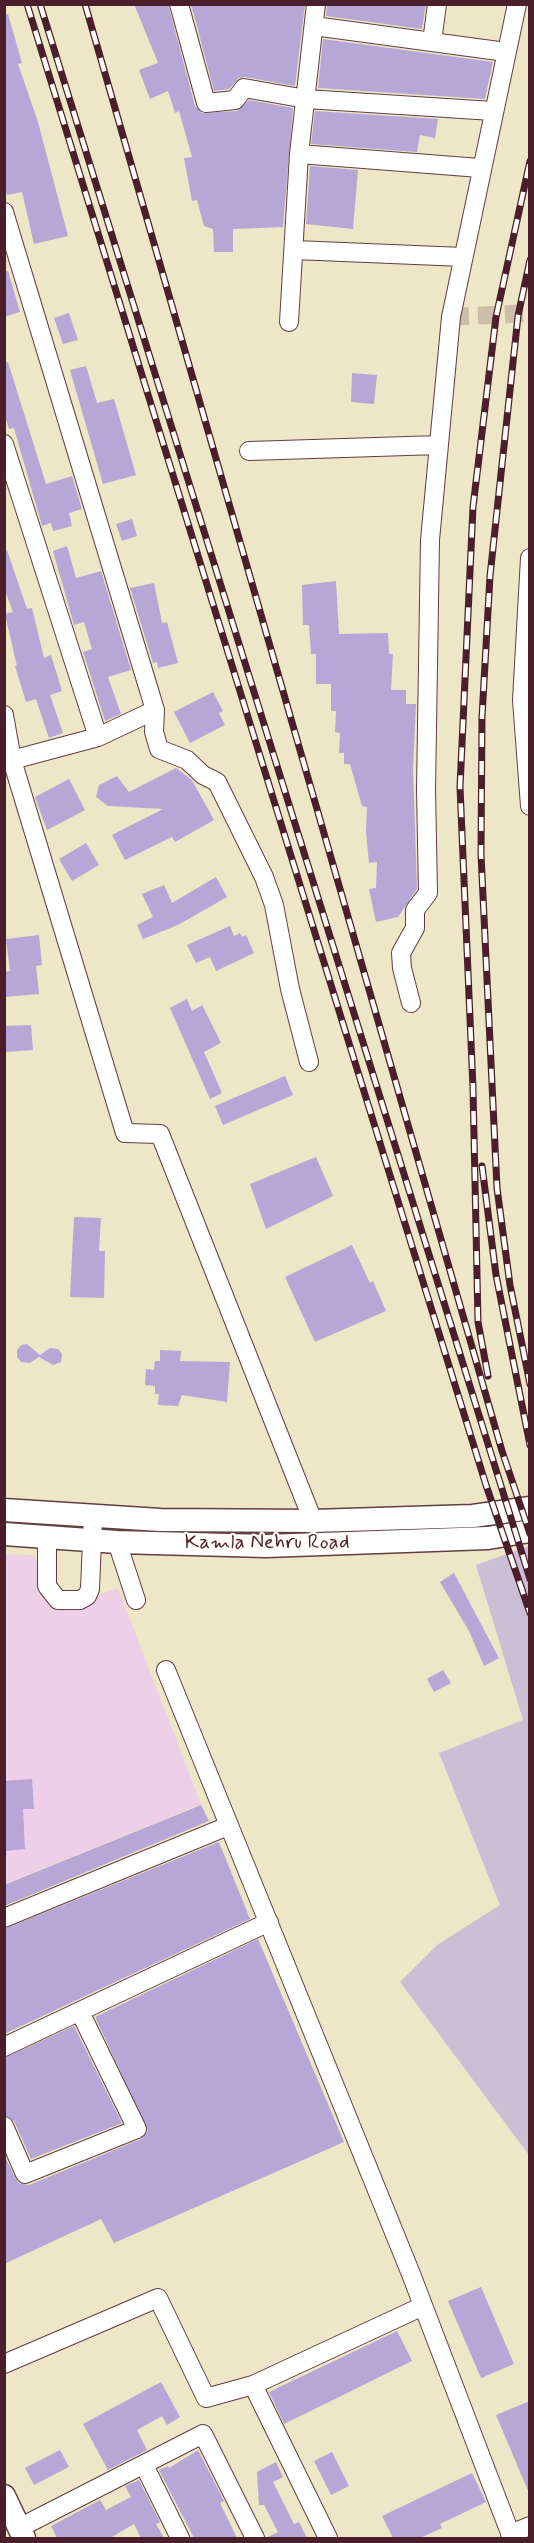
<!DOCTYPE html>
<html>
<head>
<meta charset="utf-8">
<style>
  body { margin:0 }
  #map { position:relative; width:534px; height:2543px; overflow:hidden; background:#ede6c7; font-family:Mynerve,sans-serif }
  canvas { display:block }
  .frame { position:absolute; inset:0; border:6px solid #4a1f2b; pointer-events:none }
</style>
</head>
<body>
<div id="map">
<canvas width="534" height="2543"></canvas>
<div class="frame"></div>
</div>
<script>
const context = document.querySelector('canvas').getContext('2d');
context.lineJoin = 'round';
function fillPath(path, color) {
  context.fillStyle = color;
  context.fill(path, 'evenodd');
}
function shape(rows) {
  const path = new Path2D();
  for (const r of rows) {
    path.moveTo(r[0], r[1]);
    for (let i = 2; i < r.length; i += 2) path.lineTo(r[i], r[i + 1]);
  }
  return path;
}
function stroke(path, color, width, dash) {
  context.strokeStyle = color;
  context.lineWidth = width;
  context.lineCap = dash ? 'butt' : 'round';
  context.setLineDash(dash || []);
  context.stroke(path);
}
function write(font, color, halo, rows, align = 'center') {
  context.font = font + ' Mynerve,sans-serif';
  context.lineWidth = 4.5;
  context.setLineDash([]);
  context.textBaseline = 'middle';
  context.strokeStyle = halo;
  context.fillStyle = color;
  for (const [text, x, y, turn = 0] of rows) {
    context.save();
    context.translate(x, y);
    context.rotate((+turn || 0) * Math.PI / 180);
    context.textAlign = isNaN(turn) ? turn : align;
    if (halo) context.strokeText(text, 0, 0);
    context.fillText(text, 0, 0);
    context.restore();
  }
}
const built = shape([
  [4,1554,34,1555,56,1610,118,1588,201,1804,5,1884]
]);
const industrial = shape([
  [529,1546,530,1546,529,2155,400,1982,437,1945,500,1905,439,1753,523,1720,476,1565]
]);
const building = shape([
  [134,4,168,4,195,106,202,113,237,111,249,100,293,108,283,227,233,229,233,252,214,252,213,229,204,226,197,200,192,201,184,158,192,157,179,111,175,113,168,91,150,99,139,70,158,63],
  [191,4,305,4,295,86,245,77,239,78,229,89,214,91],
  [327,4,426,4,422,29,326,16],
  [8,14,22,63,18,64,38,122,68,236,34,244,22,192,7,195,4,184,4,15],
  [323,39,493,62,485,99,318,88],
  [315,111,438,119,435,138,420,135,417,152,311,144],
  [310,166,358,170,353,229,306,224],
  [8,271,20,312,4,317,4,272],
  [69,313,78,340,63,344,54,318],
  [8,362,46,484,72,476,82,509,69,513,72,526,53,531,51,523,42,526,14,428,9,429,4,413,4,363],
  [86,366,97,403,114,399,136,475,103,484,70,370],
  [352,373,377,375,374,404,351,402],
  [132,519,137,536,122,541,116,524],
  [67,546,76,578,101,571,131,670,108,677,121,714,105,721,83,652,92,649,84,622,74,625,53,551],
  [7,550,27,609,32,608,44,658,51,655,62,691,50,695,63,733,49,738,36,699,26,702,15,666,17,666,5,614,13,612,4,588,4,551],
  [336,581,339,634,388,633,389,654,393,654,391,690,406,690,406,704,416,704,413,768,417,889,398,917,376,922,369,889,376,888,377,862,369,863,366,832,367,807,362,806,350,764,344,764,344,753,339,753,340,733,335,732,336,711,331,711,331,684,316,684,316,654,311,654,309,625,303,625,302,585],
  [154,583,162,623,167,622,178,663,158,668,157,662,153,663,130,588],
  [213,692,223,711,219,713,225,725,190,743,174,712],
  [176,768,192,780,214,820,175,842,172,837,125,860,112,835,163,809,108,806,96,797,99,785,117,776,129,792],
  [69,779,85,810,47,830,35,797],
  [86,843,99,865,72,881,59,859],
  [216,877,227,897,178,925,143,939,137,925,153,917,142,894,164,885,172,903],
  [230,926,234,936,240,933,242,937,246,935,254,953,216,971,210,957,196,963,187,945],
  [39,935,42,965,36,966,39,994,4,997,4,972,10,971,6,939],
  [187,999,192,1011,202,1005,221,1043,204,1052,222,1093,210,1099,170,1008],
  [31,1025,33,1050,4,1052,4,1026],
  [285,1076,293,1095,223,1125,215,1106],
  [316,1157,333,1196,266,1229,250,1184],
  [74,1217,101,1218,99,1251,105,1251,104,1298,70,1297],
  [352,1245,370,1283,373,1281,386,1311,315,1342,285,1277],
  [27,1344,40,1355,50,1348,58,1349,62,1354,61,1362,53,1365,39,1357,30,1363,21,1362,17,1357,17,1350,21,1345],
  [160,1350,181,1351,180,1361,230,1362,227,1402,182,1395,178,1406,158,1405,159,1394,155,1394,155,1386,145,1385,146,1369,154,1370,155,1361,160,1361],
  [454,1573,499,1658,484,1666,469,1631,440,1582],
  [443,1670,451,1683,434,1692,427,1679],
  [32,1779,34,1809,23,1809,25,1849,4,1851,4,1781],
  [201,1805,209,1821,4,1906,4,1885],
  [219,1842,250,1919,4,2034,4,1929],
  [258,1939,344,2142,114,2243,101,2219,4,2264,4,2155,18,2183,29,2185,141,2139,148,2131,95,2017],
  [74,2026,122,2123,31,2159,14,2121,4,2115,4,2058],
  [481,2287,514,2364,481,2378,448,2301],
  [397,2331,412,2361,284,2424,269,2392],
  [161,2382,180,2417,167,2425,162,2416,137,2430,147,2450,108,2470,83,2424],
  [530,2401,530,2493,529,2493,496,2415],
  [60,2450,69,2467,34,2485,25,2468],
  [198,2450,224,2501,220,2503,237,2538,194,2538,159,2470,168,2466,169,2468],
  [332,2452,349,2486,331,2495,314,2461],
  [276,2462,283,2477,273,2482,294,2524,299,2522,307,2538,266,2538,278,2532,264,2505,259,2505,257,2472],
  [472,2473,486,2502,440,2524,442,2528,420,2538,393,2538,382,2516],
  [139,2480,160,2522,156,2524,164,2538,141,2538,134,2524,110,2538,57,2538,51,2526,100,2500,106,2510,131,2497,125,2486]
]);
const minorTunnel = shape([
  [451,317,530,313]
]);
const minor = shape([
  [179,4,206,103,235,100,244,88,306,99,493,111],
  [314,26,506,52],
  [432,42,437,4],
  [299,154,480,168],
  [4,212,155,710,98,737,12,760],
  [295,250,463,257],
  [289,322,299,154,316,4],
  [4,444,98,737],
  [249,451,439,445],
  [530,558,522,700,530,806],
  [155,710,154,732,159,749,187,760,203,775,217,782,264,877,274,905,290,989,309,1062],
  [4,715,12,760,125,1133,160,1134,313,1521],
  [411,1003,402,968,401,953,415,928,415,910,428,893,426,789,430,540,451,317,517,4],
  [47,1536,47,1586,58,1600,80,1600,87,1596,90,1589,93,1517],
  [117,1542,136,1600],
  [166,1670,411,2274,512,2538],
  [4,1918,228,1826],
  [4,2047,269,1922],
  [4,2126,25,2174,137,2129,80,2012],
  [4,2364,158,2298,206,2398,253,2385,328,2538],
  [253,2385,423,2306],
  [144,2465,180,2538],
  [19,2528,203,2434,255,2538],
  [510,2534,530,2526]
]);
const major = shape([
  [4,1510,160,1520,313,1521,473,1516,530,1508],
  [4,1534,117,1542,266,1546,488,1538,530,1531],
  [4,2496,24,2538]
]);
const rail = shape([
  [27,4,486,1485,530,1613],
  [40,4,530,1579],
  [85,4,502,1451,530,1534],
  [530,260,518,316,490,576,482,717,481,854,497,1188,510,1285,530,1384],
  [482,1166,496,1275,530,1445],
  [488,1376,478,1322,473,1088,460,787,473,507,496,317,530,161]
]);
const streetNames = [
  ["Kamla Nehru Road",267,1544]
];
fillPath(built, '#edd0e8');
fillPath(industrial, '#ccbed4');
fillPath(building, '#b6a7d6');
stroke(minorTunnel, '#ccbea8', 18, [18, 9]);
stroke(minor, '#623d42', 20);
stroke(major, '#623d42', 25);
stroke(minor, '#fff', 18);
stroke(major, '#fff', 22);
stroke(rail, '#4a1f2b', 7);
stroke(rail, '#fdfcf7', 4.5, [14]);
write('21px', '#4a1f2b', '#fdfcf7', streetNames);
</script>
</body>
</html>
